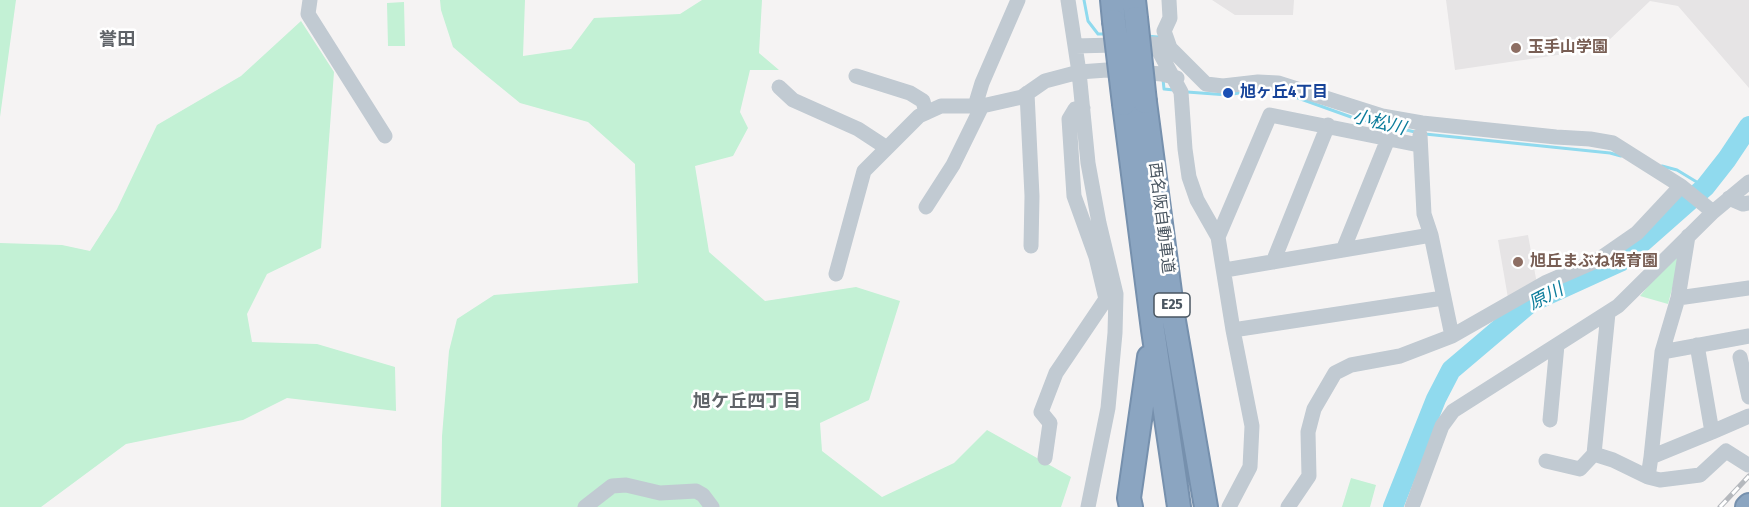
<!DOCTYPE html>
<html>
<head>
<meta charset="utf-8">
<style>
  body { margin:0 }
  canvas { display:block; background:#f5f3f3 }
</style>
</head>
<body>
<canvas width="1749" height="507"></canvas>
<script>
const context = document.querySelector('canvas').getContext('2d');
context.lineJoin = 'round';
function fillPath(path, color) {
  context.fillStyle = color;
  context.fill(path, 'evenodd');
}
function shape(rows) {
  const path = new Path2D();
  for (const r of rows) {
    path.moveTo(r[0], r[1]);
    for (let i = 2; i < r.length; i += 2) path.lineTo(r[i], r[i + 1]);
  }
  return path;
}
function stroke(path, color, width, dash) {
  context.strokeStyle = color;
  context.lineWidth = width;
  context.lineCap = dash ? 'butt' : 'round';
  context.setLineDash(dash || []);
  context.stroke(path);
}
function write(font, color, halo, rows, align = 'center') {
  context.font = font + ' "Fira Sans Condensed","Noto Sans JP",sans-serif';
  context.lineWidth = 5;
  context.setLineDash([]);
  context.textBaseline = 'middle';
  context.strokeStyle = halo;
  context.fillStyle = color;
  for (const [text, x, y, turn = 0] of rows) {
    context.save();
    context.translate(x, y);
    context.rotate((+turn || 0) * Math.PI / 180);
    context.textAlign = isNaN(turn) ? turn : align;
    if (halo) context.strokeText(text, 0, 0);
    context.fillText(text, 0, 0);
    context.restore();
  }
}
const education = shape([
  [1212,0,1294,0,1293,15,1235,15],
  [1446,0,1749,0,1749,88,1678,6,1650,1,1606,43,1582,44,1578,52,1455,70],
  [1528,235,1537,284,1508,298,1498,240]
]);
const green = shape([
  [0,0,16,0,0,117],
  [440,0,525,0,523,56,571,49,594,18,680,14,702,0,762,0,759,53,779,70,750,70,740,112,748,128,733,156,695,166,709,252,765,301,856,287,900,301,869,400,820,423,822,451,882,497,954,463,987,430,1071,477,1061,507,441,507,442,436,449,351,457,319,494,295,638,283,635,164,588,122,520,103,482,72,453,47,441,10],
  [404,2,405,46,388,46,387,3],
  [301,21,334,72,321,248,267,274,247,314,252,342,317,344,395,367,396,411,287,398,243,420,126,444,41,507,0,507,0,243,62,245,90,251,117,209,157,125,241,76],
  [1676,252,1681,255,1668,304,1640,296],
  [1351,478,1376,485,1370,507,1342,507]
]);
const stream = shape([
  [1084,0,1088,21,1098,34,1107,34],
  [1146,36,1158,37,1158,39],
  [1163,79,1164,89,1174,90],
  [1273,89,1351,117,1415,132],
  [1187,92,1228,95,1260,89],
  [1425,134,1610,153,1621,156],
  [1662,166,1677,170,1705,187]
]);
const river = shape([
  [1393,507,1436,399,1451,370,1530,303,1620,262,1705,187,1727,159,1749,126]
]);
const minor = shape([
  [310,0,308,14,385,136],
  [1068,0,1079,72,1088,163,1099,223,1116,294,1115,333,1108,408,1088,507],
  [1169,0,1170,18,1164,31,1170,48],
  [1155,44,1181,92,1185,149,1189,177,1197,200,1218,237,1233,330,1252,426,1250,467,1229,507],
  [1075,46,1155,44,1170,48,1206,84,1223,86,1258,82,1278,83,1382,116,1422,123,1556,137,1590,139,1613,143,1681,186,1713,212],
  [856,76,910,93,923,101,926,113],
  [779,87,793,100,858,129,887,148],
  [1027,93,1032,196,1031,246],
  [975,106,982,83,1018,0],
  [1420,135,1424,214,1431,235,1452,336],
  [1729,198,1743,204,1749,203],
  [926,207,953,165,982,106],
  [1218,237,1270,115,1419,145],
  [1343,250,1388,139],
  [1273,262,1328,125],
  [1225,270,1431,235],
  [836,274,864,171,919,116,941,106,982,106,1022,97,1045,81,1079,72,1107,70,1162,74,1177,78],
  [1678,298,1749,288],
  [1608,313,1594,454,1613,460,1648,477,1651,457,1712,432,1697,345],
  [1233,330,1443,298],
  [1662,352,1749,336],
  [1740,357,1749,397],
  [1550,420,1557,345],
  [1712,432,1749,416],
  [1651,457,1662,352,1678,298,1688,236],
  [1045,458,1050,423,1041,412,1056,373,1106,299,1096,257,1074,196,1069,119,1075,109,1083,108],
  [1546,461,1580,469,1594,454],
  [1648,477,1660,480,1700,475,1726,451,1748,465],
  [585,507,612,486,626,485,660,493,696,491,703,495,712,507],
  [1288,507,1309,476,1308,432,1314,409,1335,373,1351,365,1400,356,1452,336,1545,283,1598,260,1637,233,1681,186],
  [1412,507,1442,426,1453,411,1618,306,1713,212,1749,182]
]);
const highway = shape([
  [1112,0,1114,21],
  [1134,0,1136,18],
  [1145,102,1173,315,1206,507],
  [1124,104,1153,330,1179,507],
  [1131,507,1129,498,1149,357],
  [1747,507,1749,505]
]);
const rail = shape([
  [1720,507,1749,476]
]);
const highwayBridge = shape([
  [1136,18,1145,102],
  [1114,21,1124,104]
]);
const markers = [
  [1516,48,6,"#8d6e63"],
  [1228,93,6,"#1a4fb4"],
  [1518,262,6,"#8d6e63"]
];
const shields = [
  [1172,305,36]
];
const shieldNames = [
  ["E25",1172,305]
];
const educationNames = [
  ["玉手山学園",1528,48],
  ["旭丘まぶね保育園",1530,262]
];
const transitNames = [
  ["旭ヶ丘4丁目",1240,93]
];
const streetNames = [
  ["西名阪自動車道",1161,218,83]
];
const neighbourhoodNames = [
  ["誉田",117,40],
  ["旭ケ丘四丁目",747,402]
];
const waterNames = [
  ["小松川",1379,123,14],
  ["原川",1546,297,-27]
];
fillPath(education, '#e6e4e5');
fillPath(green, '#c3f1d5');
stroke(stream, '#90daee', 3);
stroke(river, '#90daee', 20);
stroke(highway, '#7690ad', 26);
stroke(minor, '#c1cad2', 15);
stroke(highway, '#8ba5c1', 22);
stroke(rail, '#b5b8bd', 5);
stroke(rail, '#fff', 3, [9]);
stroke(highwayBridge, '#7690ad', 26, []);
stroke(highwayBridge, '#8ba5c1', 22);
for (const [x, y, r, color] of markers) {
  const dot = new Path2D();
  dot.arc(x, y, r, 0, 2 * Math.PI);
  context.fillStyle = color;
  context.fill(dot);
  stroke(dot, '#fff', 2);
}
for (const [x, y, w] of shields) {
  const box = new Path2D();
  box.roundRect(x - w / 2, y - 12, w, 24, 4.5);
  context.fillStyle = '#fff';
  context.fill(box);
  stroke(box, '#4a5661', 1.5);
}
write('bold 15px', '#4a5661', null, shieldNames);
write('bold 16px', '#785e54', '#fff', educationNames, 'left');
write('bold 16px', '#164399', '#fff', transitNames, 'left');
write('16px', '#4a5661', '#fff', streetNames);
write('bold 18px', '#5f6368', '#fff', neighbourhoodNames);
write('italic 18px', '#0c7c9b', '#fff', waterNames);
</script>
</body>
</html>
